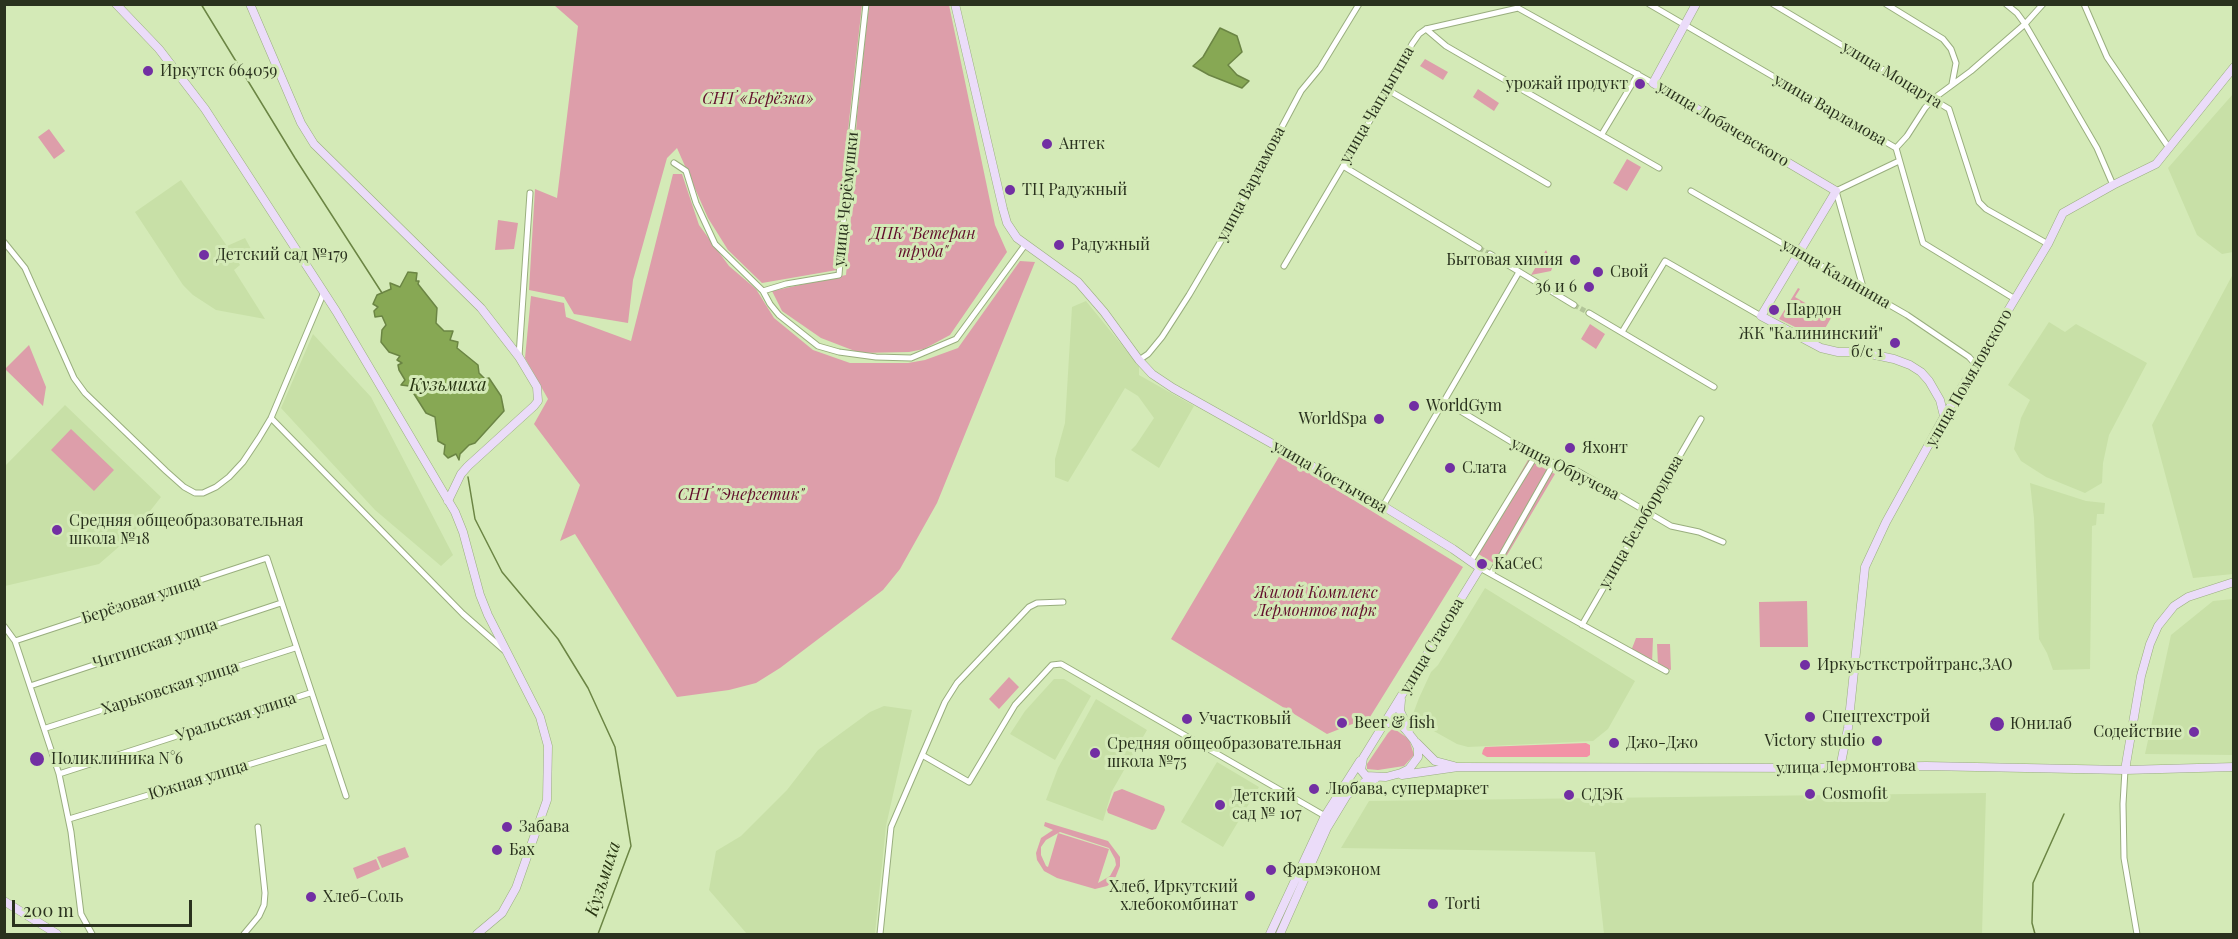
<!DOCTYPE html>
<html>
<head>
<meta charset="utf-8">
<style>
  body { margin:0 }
  #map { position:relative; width:2238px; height:939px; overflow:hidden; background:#d4eab7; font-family:"Playfair Display",serif }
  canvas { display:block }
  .frame { position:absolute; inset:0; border:6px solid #2a321e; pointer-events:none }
  .scale { position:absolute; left:12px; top:900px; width:180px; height:27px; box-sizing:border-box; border:3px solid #2a321e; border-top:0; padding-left:8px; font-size:18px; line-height:21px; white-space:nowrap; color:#2a321e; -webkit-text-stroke:4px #d4eab7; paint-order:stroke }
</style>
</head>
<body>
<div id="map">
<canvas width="2238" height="939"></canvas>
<div class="frame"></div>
<div class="scale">200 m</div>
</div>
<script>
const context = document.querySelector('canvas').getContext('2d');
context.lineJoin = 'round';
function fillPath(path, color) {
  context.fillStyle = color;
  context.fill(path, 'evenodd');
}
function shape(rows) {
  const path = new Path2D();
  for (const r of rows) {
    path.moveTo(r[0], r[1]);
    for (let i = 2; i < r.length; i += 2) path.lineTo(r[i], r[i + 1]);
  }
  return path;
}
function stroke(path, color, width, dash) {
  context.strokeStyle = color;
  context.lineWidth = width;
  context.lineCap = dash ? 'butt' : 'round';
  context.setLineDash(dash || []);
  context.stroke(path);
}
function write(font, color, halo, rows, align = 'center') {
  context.font = font + ' "Playfair Display",serif';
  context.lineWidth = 6;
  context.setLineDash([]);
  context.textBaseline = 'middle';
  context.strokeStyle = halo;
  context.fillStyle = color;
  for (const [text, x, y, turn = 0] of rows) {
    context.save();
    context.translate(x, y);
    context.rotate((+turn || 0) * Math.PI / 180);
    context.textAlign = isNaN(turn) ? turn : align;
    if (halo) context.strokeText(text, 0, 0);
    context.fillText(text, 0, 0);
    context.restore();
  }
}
const built = shape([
  [2233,94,2233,252,2222,254,2197,235,2168,168],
  [181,180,227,246,245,238,251,249,237,260,240,265,234,270,265,319,216,310,193,295,183,285,135,212],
  [2233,274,2233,574,2193,578,2152,425],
  [1086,301,1139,366,1139,375,1194,406,1159,468,1131,450,1136,445,1154,418,1138,396,1125,388,1068,482,1055,477,1055,459,1065,423,1072,307],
  [2049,322,2065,332,2076,324,2147,363,2109,435,2103,463,2102,483,2085,493,2046,477,2021,461,2014,449,2021,418,2030,400,2008,385],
  [313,334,371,397,453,555,441,566,375,510,281,408],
  [65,405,161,497,129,538,99,564,5,586,4,467],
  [2030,483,2086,501,2105,503,2104,514,2097,514,2096,525,2092,526,2090,669,2053,670,2047,653,2039,639,2034,518],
  [1485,588,1635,681,1608,729,1593,741,1468,747,1457,744,1414,720,1413,714,1419,698,1431,672,1438,665],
  [2233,599,2233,755,2145,754,2171,635,2213,601],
  [1054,679,1064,679,1091,696,1055,760,1010,734,1025,711],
  [1096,699,1147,730,1112,791,1103,821,1046,800,1058,768],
  [884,706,912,710,886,826,875,934,747,934,709,890,716,851,741,836,787,790,818,750,870,712],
  [1217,762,1259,787,1223,847,1181,822],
  [1986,793,1982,934,1604,934,1595,852,1341,848,1369,801]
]);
const green = shape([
  [554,5,862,5,849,121,837,270,762,283,728,250,708,218,677,148,667,158,633,280,628,323,574,314,564,297,529,290,535,189,557,198,578,26],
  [869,5,949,5,995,225,1007,252,950,335,924,349,909,352,860,353,821,338,782,311,772,291,846,275,850,232,857,116],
  [1425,59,1448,72,1443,80,1420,66],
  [1478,89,1499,103,1494,111,1473,97],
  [49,129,65,151,54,159,38,137],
  [1627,159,1641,167,1627,191,1613,183],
  [673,174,682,174,699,225,729,266,756,289,774,318,813,350,850,363,908,363,925,360,958,348,1020,261,1035,262,937,503,900,569,883,590,780,668,756,683,729,690,677,697,575,534,560,541,580,485,534,424,548,399,525,358,531,296,564,303,566,317,631,341],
  [498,220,518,223,514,249,495,250],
  [1546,250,1553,266,1551,271,1531,275],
  [1798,288,1800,289,1795,297,1831,318,1819,339,1779,319],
  [1590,324,1605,334,1596,349,1581,339],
  [29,345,46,387,43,406,5,369],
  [71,429,114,470,94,491,51,450],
  [1280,455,1463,567,1370,717,1327,734,1171,639],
  [1528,460,1555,474,1500,567,1475,552],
  [1807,601,1808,647,1760,647,1759,602],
  [1636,638,1653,638,1652,663,1631,651],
  [1657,644,1670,644,1671,670,1658,665],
  [1009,677,1019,687,999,709,989,699],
  [1393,728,1409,739,1414,755,1404,766,1378,770,1367,769,1367,764,1388,733],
  [1122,789,1164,806,1165,810,1156,829,1152,830,1108,813,1107,810,1114,792],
  [1045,822,1108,841,1120,857,1120,866,1114,881,1107,886,1095,889,1057,878,1044,871,1037,860,1036,853,1041,838,1053,830,1044,826],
  [1060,832,1109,848,1115,859,1116,865,1110,876,1098,883,1109,849,1058,833,1048,867,1046,866,1041,855,1041,847,1046,840],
  [405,847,409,857,382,868,377,857],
  [376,859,380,869,357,879,353,868]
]);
const forest = shape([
  [1586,743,1590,745,1590,755,1587,757,1487,757,1482,754,1483,750,1485,747]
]);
const water = shape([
  [1220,28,1237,36,1242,52,1228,65,1237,75,1249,81,1242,88,1209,75,1193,66,1203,57,1220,28],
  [408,272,417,273,416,281,419,281,418,284,437,308,436,323,444,331,453,331,450,340,458,342,457,348,478,365,479,373,485,379,489,378,501,396,504,411,475,443,469,445,460,454,459,460,456,454,448,458,444,454,445,445,438,441,435,417,426,413,409,386,401,385,405,380,399,370,398,365,402,363,397,360,400,356,389,352,381,342,382,330,386,325,382,316,375,317,374,311,378,307,373,304,377,295,391,289,390,283,400,287,408,272]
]);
const stream = shape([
  [201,4,295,158,382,293],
  [468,477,475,519,502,572,558,639,588,688,615,747,631,846,598,934],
  [2035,934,2032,923,2033,883,2064,814]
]);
const streetTunnel = shape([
  [1479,248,1490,254],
  [1574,305,1589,313]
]);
const street = shape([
  [866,4,847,175,839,275,786,284,763,291,770,304,779,315,818,346,839,352,876,357,911,358,956,339,1025,245],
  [1649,4,1896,148,1923,243,2015,299],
  [1773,4,1949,109,1979,202,1986,209,2048,244],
  [1886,4,1943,39,1951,49,1956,63,1952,84],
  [2006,4,2017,13,2025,24,2097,148,2113,185],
  [2084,4,2107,57,2169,148],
  [1426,29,1446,46,1465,57,1659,168],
  [1388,90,1548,184],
  [1602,134,1638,74],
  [1896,148,1907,136,1925,108,1933,99,1971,71,2025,24,2043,4],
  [674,163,686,171,696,203,715,244,763,291],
  [1343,166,1479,248],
  [1691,191,1907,315,1969,357,1976,365],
  [4,242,25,268,74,378,85,393,166,471,184,487,195,493,203,493,216,487,229,477,243,462,259,438,271,418,324,292],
  [1490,254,1574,305],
  [1284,266,1388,90,1412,44,1419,34,1426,29,1518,8,1653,83],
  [1864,291,1836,191,1899,161],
  [1589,313,1714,387],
  [1622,332,1665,261,1761,316],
  [519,356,530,193],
  [1139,360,1148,354,1162,337,1189,295,1225,234,1301,91,1320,68,1359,4],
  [1444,401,1515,444,1547,461,1568,466,1579,472,1671,526,1699,532,1723,542],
  [271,418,463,614,504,650],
  [1383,506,1519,272],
  [1471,561,1536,455],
  [1480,568,1666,671],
  [1491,574,1554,463],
  [1582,625,1701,419],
  [4,626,15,641,21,659,59,774,71,832,81,914,92,934],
  [15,641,267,558,346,796],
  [30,686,281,603],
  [46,728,295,648],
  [922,755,969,782,1015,705,1052,665,1061,664,1325,816],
  [2125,770,2123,804,2124,858,2137,934],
  [59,774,310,693],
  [69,819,327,741],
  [244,934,259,916,264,905,265,893,258,827],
  [880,934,891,827,945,702,957,683,1029,607,1037,603,1063,602]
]);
const secondary = shape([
  [116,4,159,49,205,109,336,311,455,512,463,532,480,595,488,615,540,717,548,746,547,800,516,888,502,913,477,934],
  [250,4,301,123,314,144,481,308,519,357,537,387,538,401,534,406,468,466,461,474,448,501],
  [955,4,1003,209,1007,223,1017,238,1078,282,1104,312,1139,360,1152,374,1173,388,1383,506,1453,549,1480,568,1363,758,1361,770,1366,776,1386,777,1401,773,1409,769,1418,757,1418,748,1414,740,1406,730,1397,721,1392,721,1384,725],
  [1696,4,1653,83,1836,191,1761,316,1821,348,1838,352,1861,352,1894,359,1910,365,1921,372,1929,381,1940,400,1944,416],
  [1401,700,1400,711,1409,730],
  [1417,743,1435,761,1454,766],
  [1840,768,1848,728,1865,567,1886,522,1944,417,2048,244,2063,213,2113,185,2156,164,2234,67],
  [2125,770,2141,676,2150,644,2158,626,2174,606,2188,597,2234,582],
  [1402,775,1458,767,1822,768,1926,766,2125,770,2234,767],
  [4,901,57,934],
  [1270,934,1325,816,1360,761],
  [1280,934,1327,828,1347,795,1366,781,1375,779]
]);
const markers = [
  [148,71,6,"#722fa3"],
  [1640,84,6,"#722fa3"],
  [1047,144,6,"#722fa3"],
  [1010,190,6,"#722fa3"],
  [1059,245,6,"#722fa3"],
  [204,255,6,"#722fa3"],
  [1575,260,6,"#722fa3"],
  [1598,272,6,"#722fa3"],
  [1589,287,6,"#722fa3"],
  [1774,310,6,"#722fa3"],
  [1895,343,6,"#722fa3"],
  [1414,406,6,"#722fa3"],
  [1379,419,6,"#722fa3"],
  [1570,448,6,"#722fa3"],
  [1450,468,6,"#722fa3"],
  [57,530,6,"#722fa3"],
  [1482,564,6,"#722fa3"],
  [1805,665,6,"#722fa3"],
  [1810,717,6,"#722fa3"],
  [1187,719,6,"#722fa3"],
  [1342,723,6,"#722fa3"],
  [1997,724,8,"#722fa3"],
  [2194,732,6,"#722fa3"],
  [1877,741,6,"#722fa3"],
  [1614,743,6,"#722fa3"],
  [1095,753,6,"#722fa3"],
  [37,759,8,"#722fa3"],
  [1314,789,6,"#722fa3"],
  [1810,794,6,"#722fa3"],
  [1569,795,6,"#722fa3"],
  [1220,805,6,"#722fa3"],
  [507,827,6,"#722fa3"],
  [497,850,6,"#722fa3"],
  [1271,870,6,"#722fa3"],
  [1250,896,6,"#722fa3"],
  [311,897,6,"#722fa3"],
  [1433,904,6,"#722fa3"]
];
const poiNames = [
  ["Иркутск 664059",160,71],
  ["урожай продукт",1628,84,"right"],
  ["Антек",1059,144],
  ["ТЦ Радужный",1022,190],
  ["Радужный",1071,245],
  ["Детский сад №179",216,255],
  ["Бытовая химия",1563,260,"right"],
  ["Свой",1610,272],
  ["36 и 6",1577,287,"right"],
  ["Пардон",1786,310],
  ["ЖК \"Калининский\"",1883,334,"right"],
  ["б/с 1",1883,352,"right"],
  ["WorldGym",1426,406],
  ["WorldSpa",1367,419,"right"],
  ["Яхонт",1582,448],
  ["Слата",1462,468],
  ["Средняя общеобразовательная",69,521],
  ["школа №18",69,539],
  ["KaCeC",1494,564],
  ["Иркуьсткстройтранс,ЗАО",1817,665],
  ["Спецтехстрой",1822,717],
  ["Участковый",1199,719],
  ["Beer & fish",1354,723],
  ["Юнилаб",2010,724],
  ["Содействие",2182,732,"right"],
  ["Victory studio",1865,741,"right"],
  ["Джо-Джо",1626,743],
  ["Средняя общеобразовательная",1107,744],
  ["школа №75",1107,762],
  ["Поликлиника N°6",51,759],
  ["Любава, супермаркет",1326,789],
  ["Cosmofit",1822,794],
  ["СДЭК",1581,795],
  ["Детский",1232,796],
  ["сад № 107",1232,814],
  ["Забава",519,827],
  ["Бах",509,850],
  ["Фармэконом",1283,870],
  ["Хлеб, Иркутский",1238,887,"right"],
  ["хлебокомбинат",1238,905,"right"],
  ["Хлеб-Соль",323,897],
  ["Torti",1445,904]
];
const streetNames = [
  ["улица Моцарта",1892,75,31],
  ["улица Чаплыгина",1377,105,-60],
  ["улица Варламова",1830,110,30],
  ["улица Лобачевского",1723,124,31],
  ["улица Варламова",1251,184,-62],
  ["улица Черёмушки",846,199,-84],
  ["улица Калинина",1836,274,30],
  ["улица Помяловского",1969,378,-60],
  ["улица Обручева",1565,469,27],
  ["улица Костычева",1330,477,30],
  ["улица Белобородова",1641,522,-60],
  ["Берёзовая улица",141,600,-18],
  ["Читинская улица",155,644,-18],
  ["улица Стасова",1432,646,-59],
  ["Харьковская улица",170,688,-18],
  ["Уральская улица",236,717,-18],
  ["улица Лермонтова",1846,767,-1],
  ["Южная улица",198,780,-17]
];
const parkNames = [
  ["СНТ «Берёзка»",758,99],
  ["ДПК \"Ветеран",923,234],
  ["труда\"",923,252],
  ["СНТ \"Энергетик\"",741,495],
  ["Жилой Комплекс",1316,593],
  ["Лермонтов парк",1316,611]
];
const waterNames = [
  ["Кузьмиха",448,385],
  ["Кузьмиха",603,879,-72]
];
fillPath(built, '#c8e0a7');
fillPath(green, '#dd9eaa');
fillPath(forest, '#f292a6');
fillPath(water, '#87a854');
stroke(water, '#6b8544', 1.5);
stroke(stream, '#6b8544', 1.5);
stroke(streetTunnel, '#b2c598', 5, [5, 2.5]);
stroke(street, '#99ae7e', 7);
stroke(secondary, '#99ae7e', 9);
stroke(street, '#fff', 5);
stroke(secondary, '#ebdcf9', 8);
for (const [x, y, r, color] of markers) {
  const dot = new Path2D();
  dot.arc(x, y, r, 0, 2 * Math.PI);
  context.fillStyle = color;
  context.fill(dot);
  stroke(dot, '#d4eab7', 2);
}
write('16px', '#2a321e', '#d4eab7', poiNames, 'left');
write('16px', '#2a321e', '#d4eab7', streetNames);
write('italic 16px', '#620d2b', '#d4eab7', parkNames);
write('italic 18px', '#273411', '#d4eab7', waterNames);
</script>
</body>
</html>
